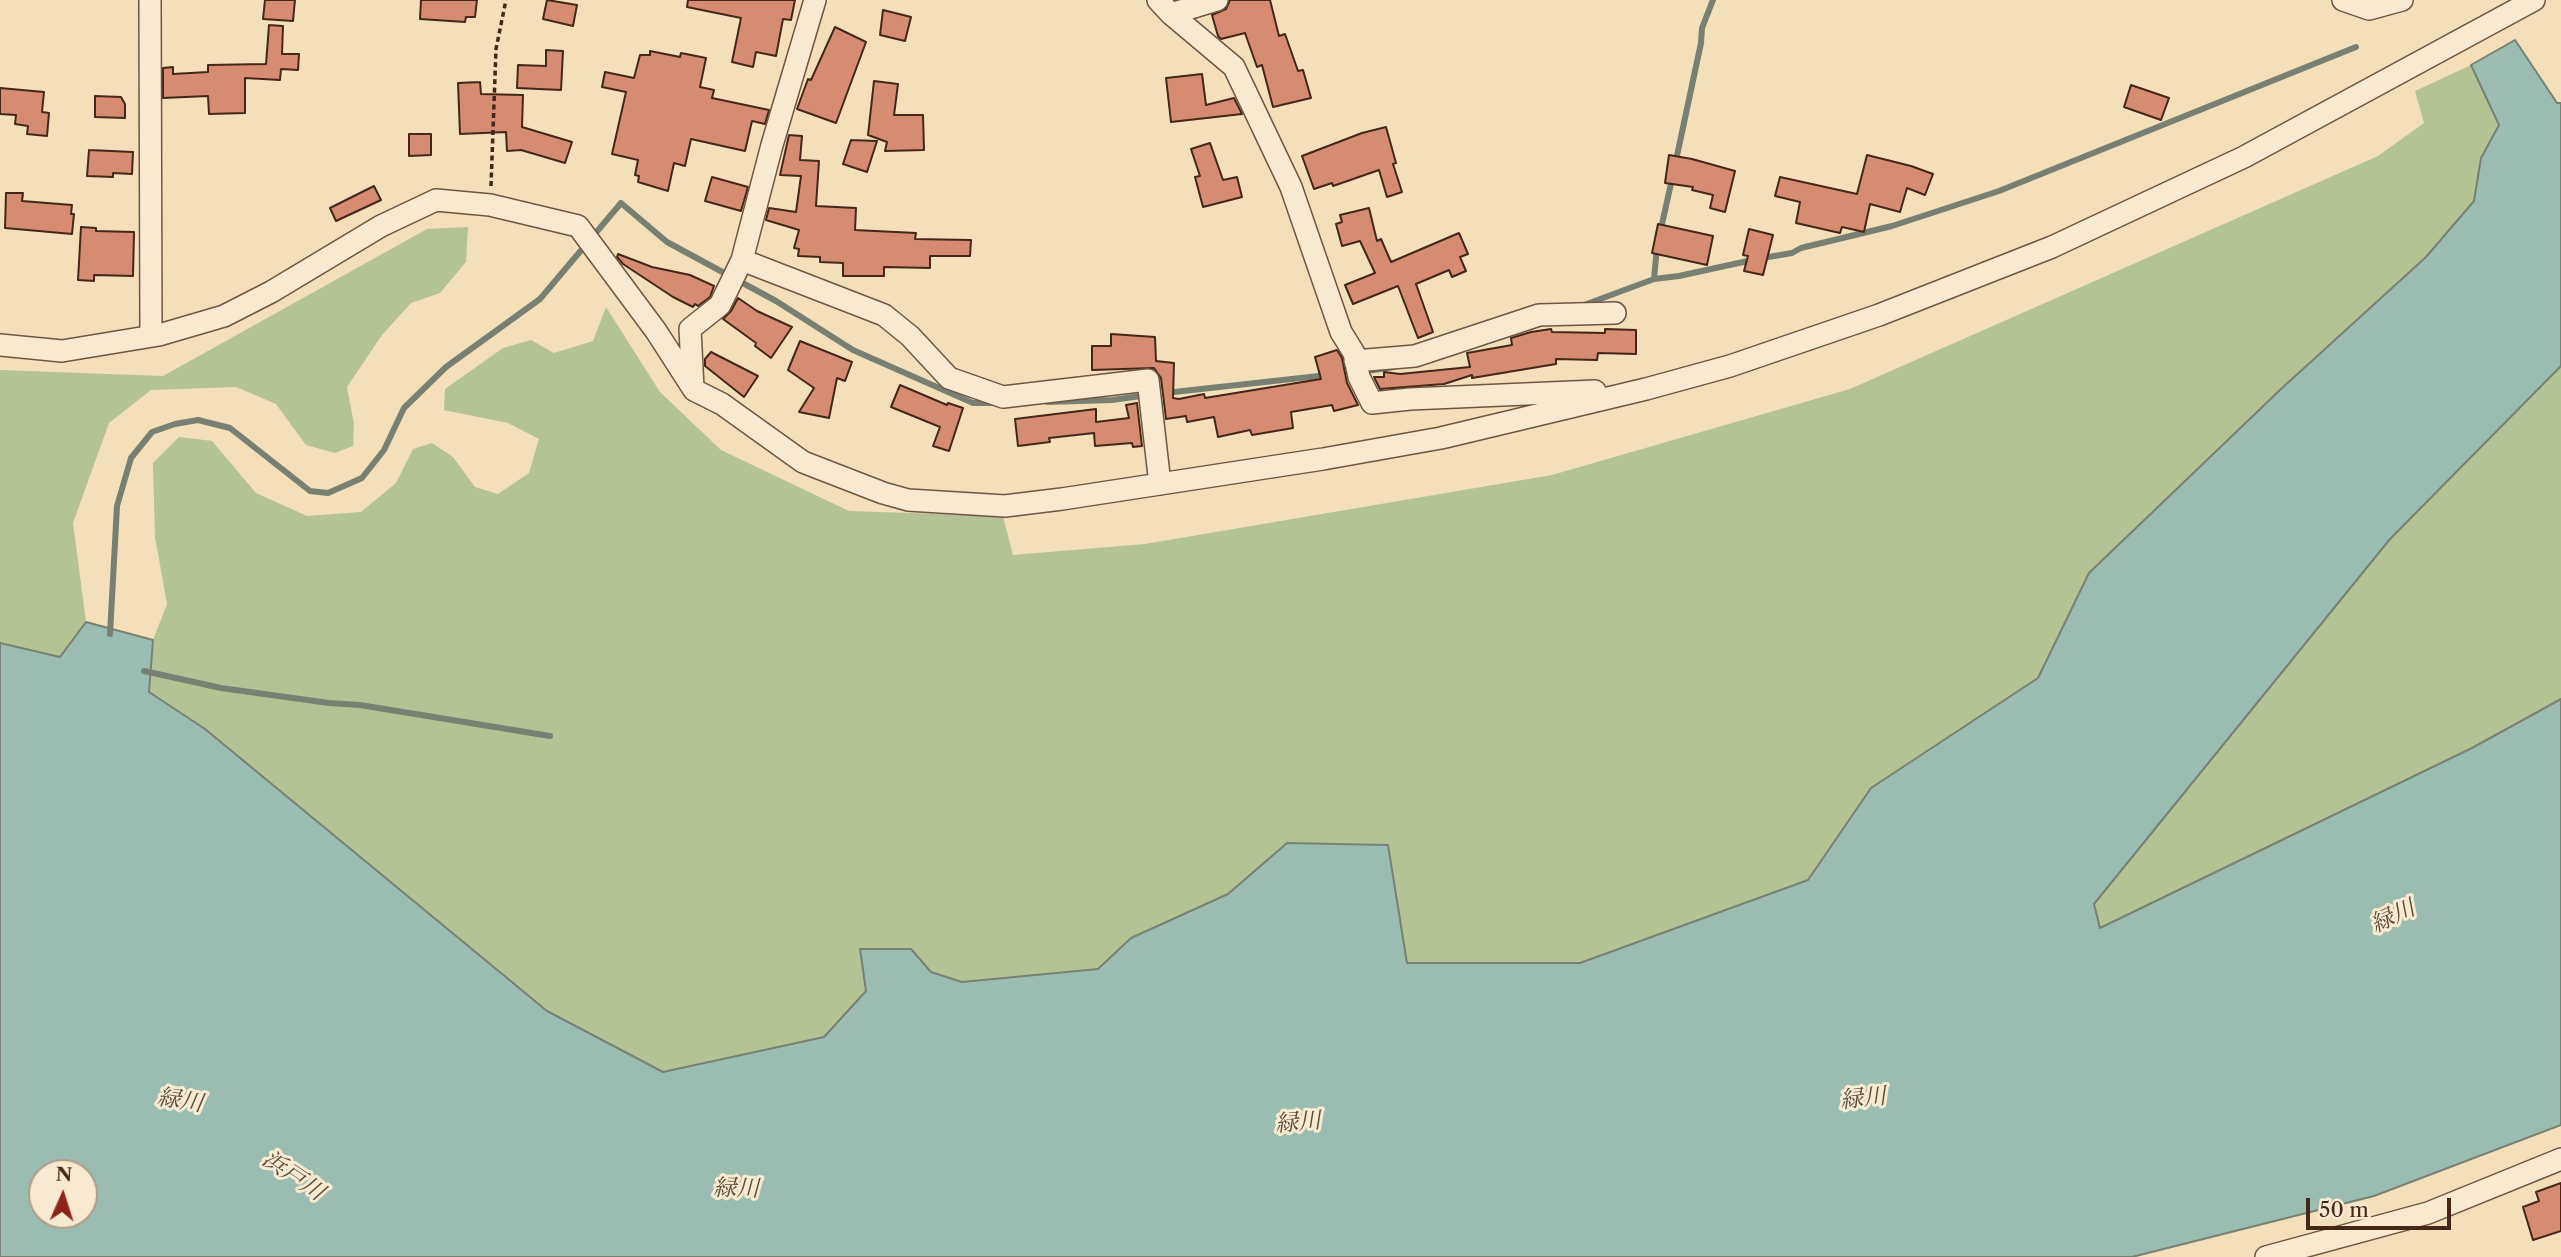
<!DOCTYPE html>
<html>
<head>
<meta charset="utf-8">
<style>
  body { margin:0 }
  #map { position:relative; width:2561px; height:1257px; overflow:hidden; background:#f3dfb8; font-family:"Libre Caslon Text",serif }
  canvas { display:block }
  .north { position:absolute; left:28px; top:1159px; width:70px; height:70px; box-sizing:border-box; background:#f7ead1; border:2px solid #af9c87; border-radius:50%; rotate:3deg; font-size:19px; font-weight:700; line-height:28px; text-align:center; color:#442719 }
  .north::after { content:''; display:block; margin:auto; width:24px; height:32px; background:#8f2418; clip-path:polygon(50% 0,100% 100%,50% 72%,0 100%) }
  .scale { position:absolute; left:2306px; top:1198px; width:145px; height:32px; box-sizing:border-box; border:4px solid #442719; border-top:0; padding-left:9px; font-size:21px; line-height:24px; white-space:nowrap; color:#442719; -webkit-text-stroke:5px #f7ead1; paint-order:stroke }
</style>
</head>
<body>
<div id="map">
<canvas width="2561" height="1257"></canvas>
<div class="north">N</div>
<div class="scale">50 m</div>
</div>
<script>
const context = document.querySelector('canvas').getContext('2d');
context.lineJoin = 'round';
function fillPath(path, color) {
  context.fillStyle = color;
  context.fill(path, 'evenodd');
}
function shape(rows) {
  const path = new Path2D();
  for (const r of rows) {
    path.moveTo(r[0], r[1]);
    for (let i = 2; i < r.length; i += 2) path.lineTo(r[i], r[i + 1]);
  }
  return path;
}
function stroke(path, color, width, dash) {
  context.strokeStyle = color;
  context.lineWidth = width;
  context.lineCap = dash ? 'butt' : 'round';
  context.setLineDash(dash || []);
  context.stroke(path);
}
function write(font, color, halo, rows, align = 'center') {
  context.font = font + ' "Libre Caslon Text","Noto Serif JP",serif';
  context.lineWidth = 6;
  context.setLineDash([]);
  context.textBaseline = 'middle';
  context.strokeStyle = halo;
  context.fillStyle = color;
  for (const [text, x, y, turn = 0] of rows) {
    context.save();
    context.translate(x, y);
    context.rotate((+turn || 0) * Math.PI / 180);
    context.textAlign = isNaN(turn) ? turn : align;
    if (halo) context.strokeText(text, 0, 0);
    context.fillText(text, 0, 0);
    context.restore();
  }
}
const green = shape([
  [2471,65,2499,125,2481,158,2474,201,2426,257,2089,573,2038,678,1872,788,1808,880,1580,963,1406,963,1388,846,1287,843,1228,894,1131,938,1098,970,962,982,931,972,910,949,860,950,867,991,824,1037,663,1072,547,1011,149,692,153,640,167,604,155,537,153,463,179,437,212,441,256,493,307,516,361,512,396,483,413,449,432,443,453,457,475,487,498,494,529,473,539,439,508,423,444,410,445,389,503,348,531,340,554,353,593,341,606,307,660,392,721,450,849,511,1003,516,1013,555,1145,544,1552,475,1850,389,2378,156,2424,123,2415,91],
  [468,227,466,262,440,293,411,303,382,335,347,387,354,424,353,446,335,453,306,445,276,404,236,387,151,390,109,423,73,523,86,622,60,657,0,663,0,370,163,376,427,229],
  [2561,366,2561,699,2472,748,2100,929,2094,903,2390,539]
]);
const water = shape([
  [2515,40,2557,103,2561,103,2561,366,2390,539,2094,904,2100,928,2472,748,2561,699,2561,1125,2374,1196,2132,1257,0,1257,0,643,60,657,86,622,153,640,149,692,205,729,547,1011,663,1072,824,1037,866,991,860,949,911,949,931,972,962,982,1098,969,1131,938,1228,894,1287,843,1388,845,1407,963,1580,963,1808,880,1871,788,2038,678,2089,573,2281,389,2426,257,2474,201,2481,158,2499,125,2471,65,2515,40],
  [42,1173,84,1173,84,1215,42,1215,42,1173]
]);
const stream = shape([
  [1675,165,1701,43,1702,28,1713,0],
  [1660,233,1672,179],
  [1654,279,1657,247],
  [1584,305,1654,279,1679,276,1757,259,1792,253,1801,248,1892,226,1999,191,2356,47],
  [1360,372,1394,367],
  [1165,393,1328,375],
  [1047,402,1112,400,1148,395],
  [110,634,117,506,131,458,152,432,175,424,198,420,230,428,310,491,328,493,362,478,384,450,404,408,446,367,540,299,621,203,667,242,776,301,853,350,973,403,994,403],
  [144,671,221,688,329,703,360,705,550,736]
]);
const building = shape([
  [265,0,295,0,293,21,263,19,265,0],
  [421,0,477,0,475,17,466,17,465,22,420,19,421,0],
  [547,0,577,5,573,26,543,19,547,0],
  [688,0,795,0,791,20,783,19,776,56,756,52,753,67,732,62,741,18,687,7,688,0],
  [1230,0,1270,0,1279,36,1285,34,1298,71,1303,70,1311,98,1273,107,1262,65,1257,67,1245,33,1221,39,1218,36,1212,15,1226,9,1230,0],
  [883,10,911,17,905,41,880,35,883,10],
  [269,25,283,26,282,54,299,54,298,70,281,69,280,80,245,78,245,113,209,114,208,96,163,98,163,68,173,67,173,74,208,72,208,65,266,64,269,25],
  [835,27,866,42,836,123,797,109,808,79,811,80,835,27],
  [546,50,563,51,561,90,517,88,518,65,546,66,546,50],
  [650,51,680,57,681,53,706,58,700,87,714,90,712,98,769,110,765,124,752,121,745,151,691,139,685,166,674,163,668,191,638,182,639,176,635,175,638,160,612,154,626,92,602,87,605,72,634,78,640,55,650,55,650,51],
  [1202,74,1206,105,1234,98,1242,114,1171,122,1166,78,1202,74],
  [874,81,898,84,894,115,923,115,924,150,885,151,887,142,868,135,874,81],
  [480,82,481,94,523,95,522,127,572,142,565,163,521,150,507,151,506,132,460,134,458,83,480,82],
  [2131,85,2169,98,2161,120,2124,107,2131,85],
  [0,88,44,92,42,112,49,113,47,136,27,134,28,126,15,124,16,115,0,114,0,88],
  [95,96,121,97,125,104,125,118,95,117,95,96],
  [1386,127,1396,163,1393,164,1402,192,1387,197,1379,170,1333,186,1332,183,1314,189,1302,156,1362,133,1386,127],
  [409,134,431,134,431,155,409,156,409,134],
  [789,135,802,136,800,160,819,161,816,206,856,208,855,230,916,233,915,239,971,240,970,256,930,256,930,268,884,267,884,276,843,276,843,263,820,262,820,257,798,256,799,249,794,248,799,230,766,220,769,208,796,212,801,176,780,175,789,135],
  [851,140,877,141,867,172,843,164,851,140],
  [1210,143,1223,180,1237,177,1242,197,1203,207,1195,177,1200,176,1191,149,1210,143],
  [89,150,133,152,132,174,113,173,113,177,87,176,89,150],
  [1669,155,1692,159,1735,171,1725,212,1710,208,1713,195,1692,190,1693,187,1665,183,1669,155],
  [1867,155,1911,166,1933,174,1925,195,1907,188,1900,212,1870,204,1864,232,1842,227,1840,233,1796,223,1800,202,1775,196,1780,177,1857,194,1867,155],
  [712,177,748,187,741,211,705,201,712,177],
  [374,186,381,200,336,221,330,208,374,186],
  [6,193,23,193,22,201,72,205,71,214,74,214,72,234,5,228,6,193],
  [1369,208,1377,241,1381,239,1391,262,1459,233,1468,254,1460,257,1466,271,1452,277,1449,270,1416,284,1433,332,1418,338,1398,286,1353,304,1345,285,1375,273,1360,241,1342,246,1336,224,1342,222,1340,215,1369,208],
  [1658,224,1713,236,1707,265,1652,253,1658,224],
  [81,227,96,228,96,231,134,232,133,276,94,275,94,281,78,280,81,227],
  [1749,229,1773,235,1763,275,1744,271,1748,256,1743,255,1749,229],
  [618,254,652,267,690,275,714,286,710,297,698,306,695,304,693,307,673,297,623,264,617,257,618,254],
  [738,298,757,311,792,327,771,358,755,346,756,343,723,319,731,311,738,298],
  [1551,329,1552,332,1605,333,1605,329,1636,330,1636,354,1598,353,1597,360,1556,359,1556,364,1472,378,1472,375,1444,384,1380,389,1374,377,1384,377,1384,372,1400,374,1470,367,1467,353,1512,345,1511,338,1531,332,1551,329],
  [1111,334,1155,337,1156,361,1174,363,1173,398,1179,399,1204,394,1205,398,1321,379,1315,357,1337,350,1342,358,1347,383,1358,405,1334,411,1332,405,1291,412,1293,428,1252,435,1250,430,1218,437,1214,417,1187,422,1186,416,1166,419,1161,378,1154,368,1092,370,1092,346,1111,346,1111,334],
  [800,341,852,362,845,381,837,378,829,418,799,412,814,388,788,370,800,341],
  [711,352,758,376,744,397,705,366,705,359,711,352],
  [900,385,947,405,948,403,963,408,949,451,933,446,940,427,891,407,900,385],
  [1137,403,1142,446,1133,447,1132,443,1095,446,1094,433,1049,438,1050,442,1018,446,1015,419,1096,409,1096,422,1129,418,1126,405,1137,403],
  [2561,1183,2561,1231,2533,1240,2523,1207,2539,1201,2536,1192,2561,1183]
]);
const path = shape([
  [491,186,496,49,506,0]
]);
const street = shape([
  [150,0,151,336],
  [1158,0,1171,14,1234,67,1291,187,1341,332,1354,353,1359,377,1372,403,1410,399,1595,391],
  [2343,0,2369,9,2402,0],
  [1171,14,1217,0],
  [742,260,884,315,910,336,949,378,1003,397,1148,380,1160,484],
  [0,345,62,351,159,335,224,316,271,292,381,226,436,200,490,205,578,226,656,331,694,390,722,404,803,462,883,493,908,500,1005,506,1062,499,1323,459,1441,438,1646,389,1730,366,1879,315,2052,247,2244,157,2534,0],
  [1355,361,1415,356,1539,315,1615,313],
  [693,388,690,329,720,305,742,260,772,145,815,0],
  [2266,1257,2428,1213,2561,1159]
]);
const waterNames = [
  ["緑川",2393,917,-25],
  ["緑川",1863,1099,-6],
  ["緑川",180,1101,9],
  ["緑川",1298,1123,-5],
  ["浜戸川",293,1176,34],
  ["緑川",736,1189,1]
];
fillPath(green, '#b4c394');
fillPath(water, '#9bbcb1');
stroke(water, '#788074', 2);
stroke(stream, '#788074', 6);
fillPath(building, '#d58c70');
stroke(building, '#442719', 2);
stroke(street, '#705541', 24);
stroke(path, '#442719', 3.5, [5, 3.5]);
stroke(street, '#f7ead1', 21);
write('italic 23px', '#5a4c3f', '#f7ead1', waterNames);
</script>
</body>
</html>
